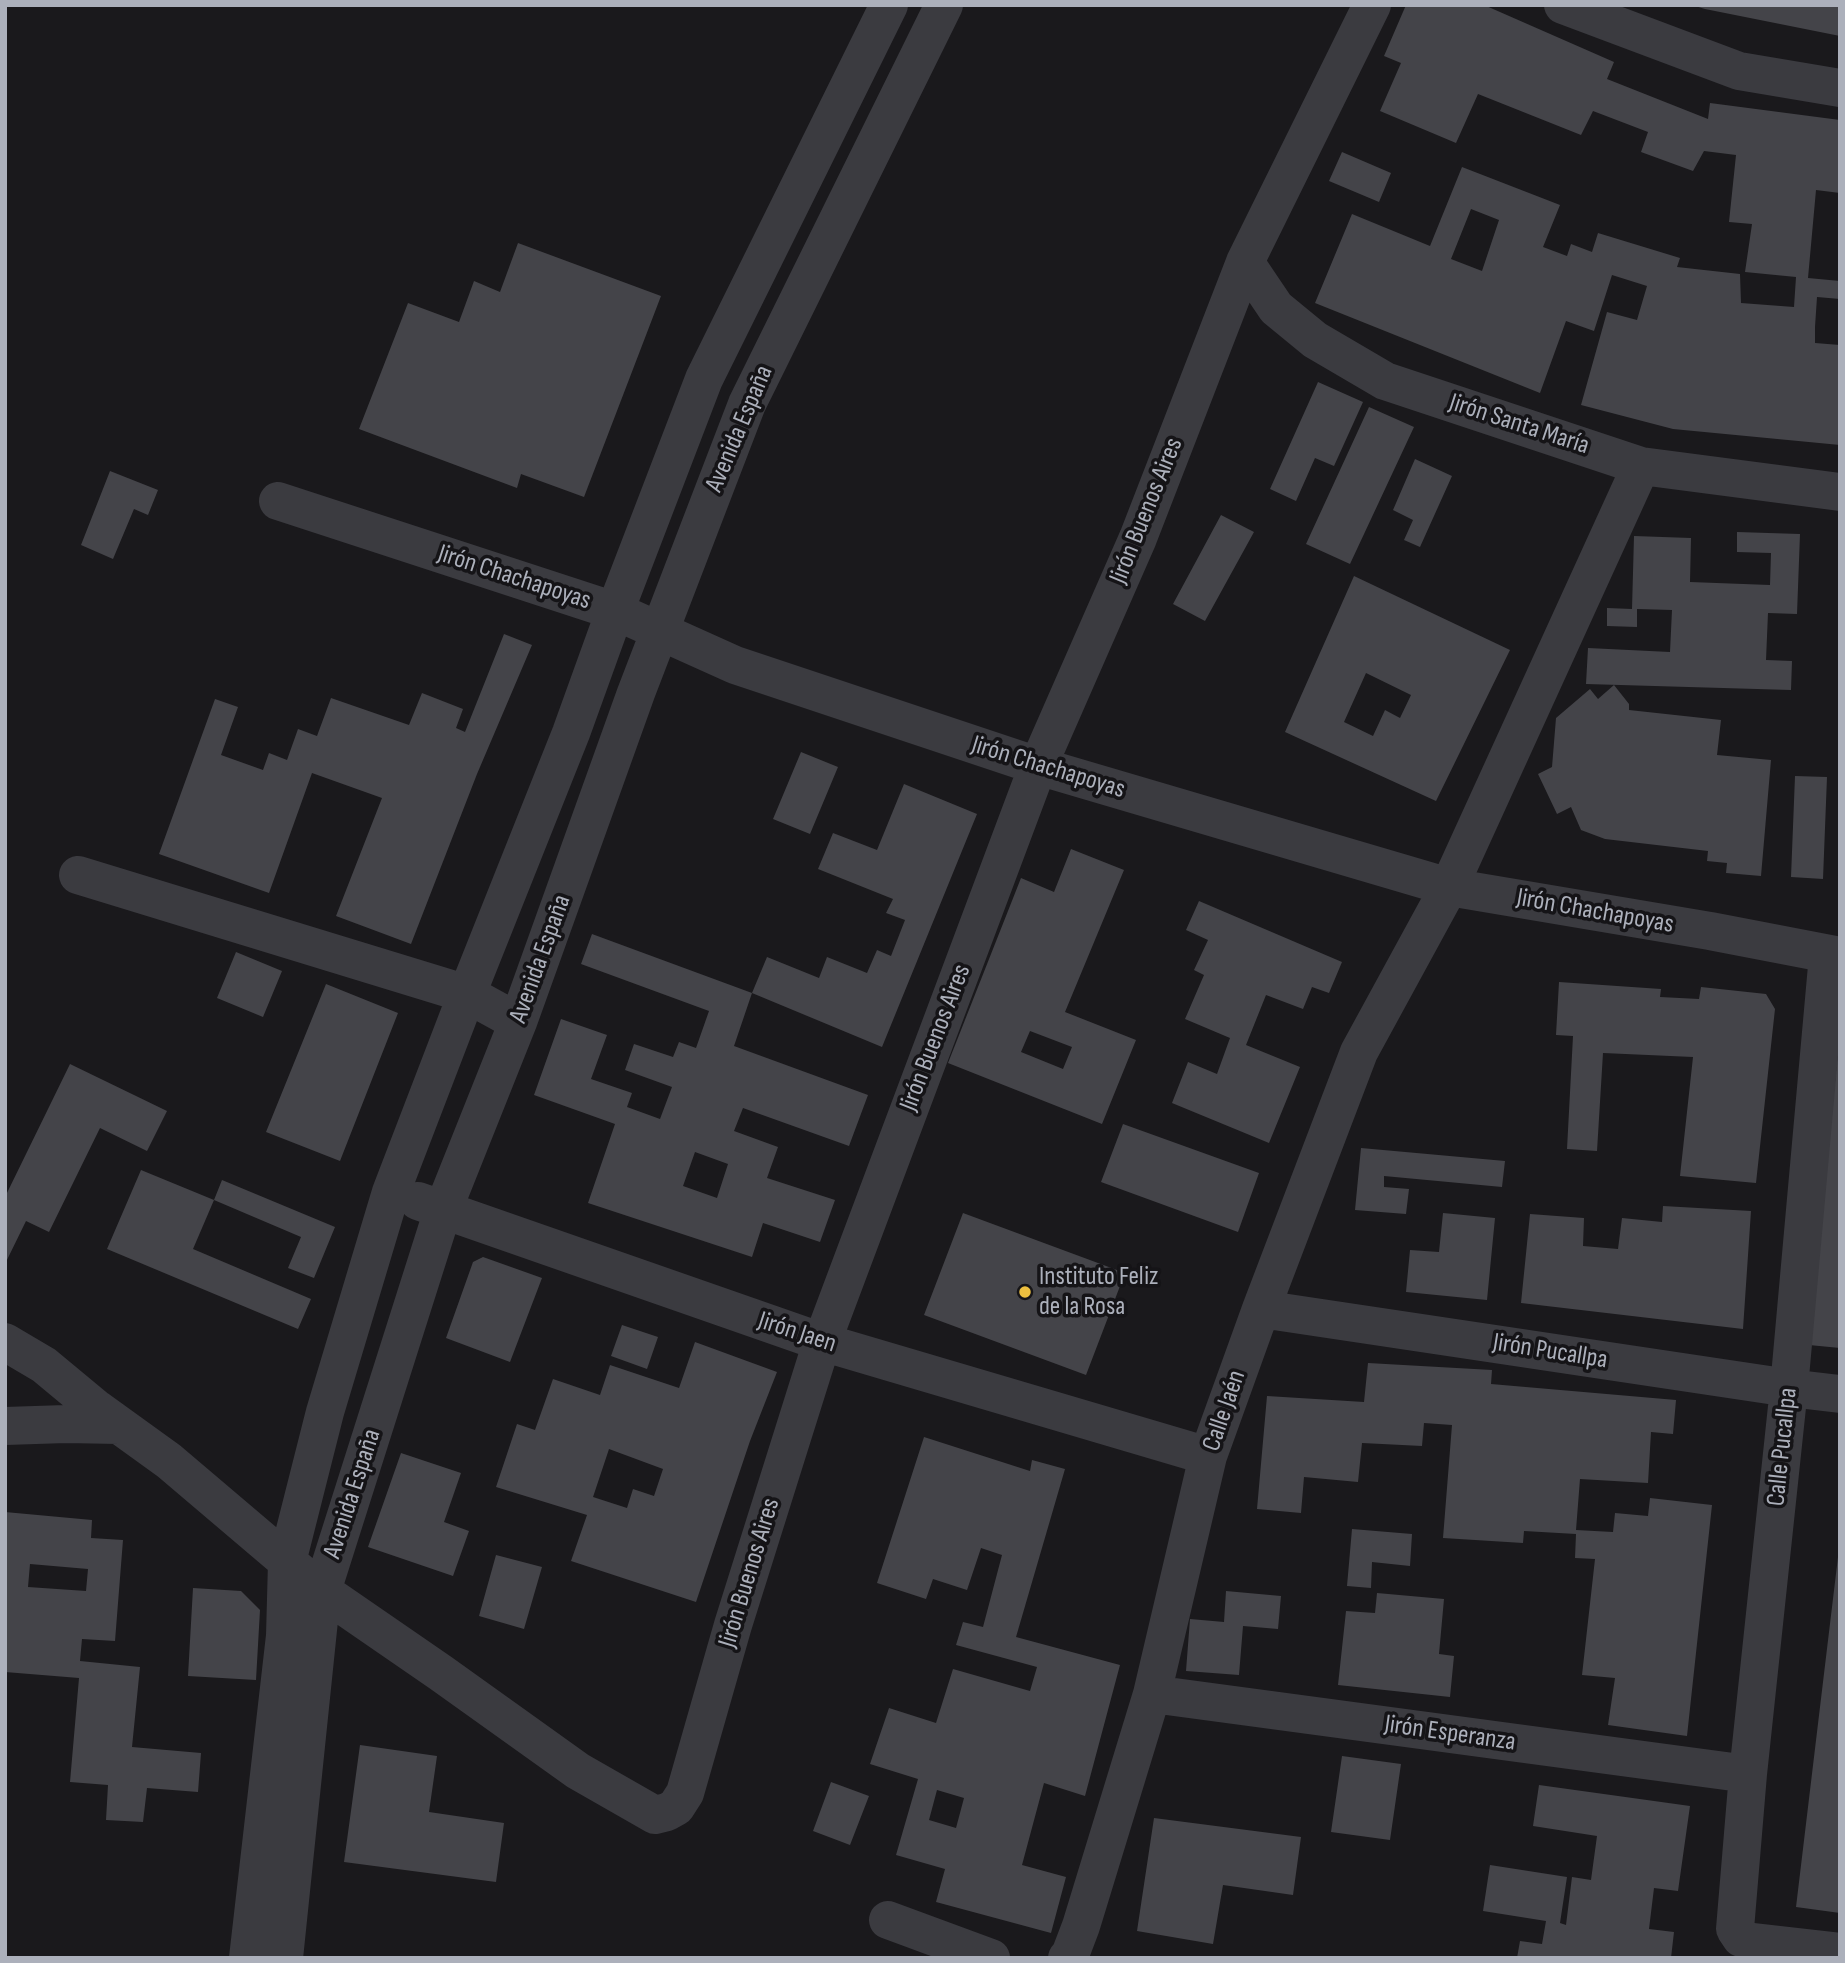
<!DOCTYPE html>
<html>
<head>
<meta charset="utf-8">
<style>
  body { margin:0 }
  #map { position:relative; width:1845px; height:1963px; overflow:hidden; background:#1a191c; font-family:"Sofia Sans Condensed",sans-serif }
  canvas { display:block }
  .frame { position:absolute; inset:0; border:7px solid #acb0bb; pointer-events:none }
</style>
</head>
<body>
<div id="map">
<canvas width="1845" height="1963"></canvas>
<div class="frame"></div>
</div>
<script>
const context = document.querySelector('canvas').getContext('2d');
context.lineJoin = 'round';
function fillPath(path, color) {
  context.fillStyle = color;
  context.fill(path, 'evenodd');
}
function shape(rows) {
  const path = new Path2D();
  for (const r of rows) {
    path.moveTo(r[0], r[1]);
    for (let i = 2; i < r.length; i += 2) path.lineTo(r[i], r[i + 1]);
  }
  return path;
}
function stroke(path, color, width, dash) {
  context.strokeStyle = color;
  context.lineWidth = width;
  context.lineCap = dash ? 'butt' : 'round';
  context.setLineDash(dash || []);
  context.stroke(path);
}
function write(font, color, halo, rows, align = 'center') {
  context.font = font + ' "Sofia Sans Condensed",sans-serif';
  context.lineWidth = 7;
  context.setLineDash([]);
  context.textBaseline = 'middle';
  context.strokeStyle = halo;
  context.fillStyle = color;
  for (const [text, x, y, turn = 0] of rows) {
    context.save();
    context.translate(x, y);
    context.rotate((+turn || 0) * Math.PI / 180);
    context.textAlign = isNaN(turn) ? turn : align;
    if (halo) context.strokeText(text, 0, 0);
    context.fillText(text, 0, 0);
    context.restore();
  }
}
const building = shape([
  [1406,5,1484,5,1614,62,1607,79,1708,119,1710,103,1840,120,1840,193,1816,190,1808,278,1840,281,1840,299,1817,297,1815,327,1815,343,1840,345,1840,445,1673,429,1581,405,1607,312,1637,320,1647,286,1612,275,1594,331,1566,321,1540,393,1315,303,1352,214,1430,246,1462,167,1560,205,1543,247,1567,256,1571,244,1592,252,1598,233,1680,258,1677,267,1740,274,1741,303,1794,307,1796,277,1745,272,1752,224,1729,222,1736,155,1704,151,1693,171,1641,152,1648,132,1593,111,1581,135,1478,94,1456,143,1380,111,1401,63,1384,56],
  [1471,209,1499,220,1482,271,1451,259],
  [1692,5,1840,5,1840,36,1705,9],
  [1342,152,1391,173,1379,202,1329,181],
  [518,243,661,296,584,497,521,474,517,488,359,429,408,303,459,322,474,281,500,292],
  [1318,382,1363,402,1334,466,1315,458,1296,501,1270,489],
  [1369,407,1414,427,1350,564,1306,544],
  [1415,459,1452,476,1420,547,1404,540,1413,520,1393,510],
  [110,471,158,490,148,515,134,509,113,559,81,545],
  [1221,515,1254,532,1205,621,1173,604],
  [1737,532,1800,534,1797,614,1768,613,1766,660,1792,661,1791,690,1586,684,1588,648,1670,652,1672,610,1637,609,1637,627,1607,626,1607,608,1632,609,1634,536,1691,538,1690,582,1770,585,1771,553,1737,552],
  [1354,576,1510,650,1436,801,1285,732],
  [1366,673,1411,695,1400,718,1385,710,1373,736,1344,722],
  [504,634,532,645,477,774,411,944,336,916,382,798,312,773,269,893,159,854,215,699,238,707,221,755,263,770,269,753,287,760,298,729,317,736,331,698,409,725,422,693,463,709,456,728,465,732],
  [1614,685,1629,704,1629,710,1721,720,1717,755,1771,760,1761,876,1726,873,1727,863,1707,861,1708,851,1605,839,1581,830,1571,807,1557,814,1538,774,1552,767,1556,718,1590,689,1598,699],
  [801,752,838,767,810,834,773,819],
  [1795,776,1827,777,1823,879,1791,877],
  [904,784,977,814,882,1047,752,993,734,1046,868,1095,849,1146,743,1108,734,1131,778,1147,767,1178,835,1200,820,1242,763,1223,752,1257,588,1203,615,1124,534,1095,561,1019,607,1035,591,1079,632,1093,627,1107,660,1119,672,1087,625,1070,634,1044,673,1057,679,1042,696,1048,709,1011,581,964,592,934,752,993,767,957,819,978,827,957,867,973,877,950,891,956,905,920,886,913,893,899,818,869,833,833,877,850],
  [695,1152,728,1164,717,1198,683,1186],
  [1071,849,1124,870,1065,1012,1136,1040,1102,1124,948,1063,1021,878,1054,892],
  [1030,1031,1072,1047,1063,1069,1021,1052],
  [1199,901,1342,962,1329,993,1312,987,1303,1009,1266,995,1246,1045,1300,1067,1269,1143,1172,1103,1188,1062,1217,1074,1230,1038,1185,1019,1204,975,1194,970,1208,940,1186,930],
  [236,952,282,971,263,1017,217,998],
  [1559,982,1661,989,1660,997,1699,999,1701,987,1766,994,1775,1009,1756,1183,1680,1176,1693,1057,1603,1053,1597,1151,1567,1149,1573,1036,1556,1035],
  [326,984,398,1013,340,1161,266,1132],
  [1840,1031,1840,1348,1809,1345],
  [70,1064,167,1111,147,1151,100,1128,49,1232,26,1221,5,1264,5,1197],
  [1123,1124,1259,1173,1238,1232,1101,1182],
  [1361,1148,1505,1161,1502,1187,1384,1176,1384,1187,1409,1189,1406,1214,1355,1210],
  [141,1170,214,1200,193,1249,311,1299,298,1329,107,1249],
  [222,1180,335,1227,314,1278,288,1268,301,1237,214,1200],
  [1663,1206,1751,1211,1743,1329,1521,1303,1530,1214,1584,1218,1583,1246,1618,1249,1622,1218,1662,1222],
  [963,1213,1125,1273,1086,1375,924,1315],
  [1443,1213,1495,1218,1487,1300,1406,1292,1410,1250,1439,1252],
  [483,1257,542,1278,510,1362,446,1338,473,1262],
  [622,1325,658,1337,647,1369,611,1356],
  [695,1342,777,1372,750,1441,696,1602,571,1561,587,1515,496,1487,517,1424,535,1430,553,1379,600,1395,610,1365,679,1388],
  [609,1449,663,1469,654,1496,633,1489,627,1508,593,1497],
  [1368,1363,1492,1370,1491,1384,1676,1400,1673,1434,1651,1432,1648,1483,1580,1479,1576,1530,1613,1532,1615,1513,1648,1516,1650,1498,1712,1505,1687,1736,1608,1725,1615,1678,1582,1675,1595,1559,1575,1558,1576,1534,1524,1531,1523,1543,1443,1538,1452,1425,1424,1423,1422,1446,1362,1443,1358,1482,1304,1477,1301,1513,1257,1509,1267,1396,1364,1402],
  [924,1437,1030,1471,1032,1460,1065,1469,1016,1637,1120,1665,1085,1796,1044,1783,1022,1865,1066,1877,1051,1933,936,1902,945,1869,896,1855,918,1779,870,1764,889,1708,936,1723,953,1669,1030,1691,1037,1667,956,1645,963,1622,983,1627,1002,1555,981,1548,967,1590,933,1579,926,1599,877,1583],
  [937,1790,964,1798,956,1828,929,1820],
  [401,1453,461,1473,444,1522,469,1531,453,1576,368,1547],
  [5,1512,92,1520,91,1538,123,1540,115,1641,82,1639,80,1661,140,1667,132,1747,201,1753,198,1792,147,1788,143,1822,106,1820,108,1785,70,1782,79,1678,5,1672],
  [30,1564,88,1569,86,1591,28,1587],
  [1352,1529,1412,1534,1410,1566,1372,1562,1371,1588,1347,1586],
  [496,1555,542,1567,524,1629,479,1616],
  [1838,1557,1840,1557,1840,1913,1796,1907],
  [193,1588,241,1591,260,1610,256,1680,188,1676],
  [1226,1591,1281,1596,1278,1629,1243,1626,1239,1675,1186,1671,1190,1619,1224,1622],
  [1377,1593,1444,1599,1439,1654,1454,1656,1450,1697,1338,1685,1346,1611,1375,1613],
  [360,1745,437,1756,429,1812,504,1823,496,1882,344,1862],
  [1342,1756,1401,1764,1390,1840,1331,1832],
  [831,1782,869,1796,850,1845,813,1831],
  [1539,1785,1690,1806,1678,1891,1654,1888,1649,1929,1674,1932,1671,1958,1517,1958,1520,1941,1542,1944,1546,1921,1483,1911,1490,1865,1567,1877,1560,1923,1566,1925,1572,1877,1591,1880,1597,1836,1533,1826],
  [1154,1818,1301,1837,1293,1895,1223,1885,1213,1944,1137,1931]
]);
const street = shape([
  [1563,5,1739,71,1840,88],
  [1245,262,1276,308,1315,340,1385,381,1641,466,1840,492],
  [278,501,615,611,735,665,1038,766,1449,887,1710,931,1840,956],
  [78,875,467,994,518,1022],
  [1828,955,1789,1388,1748,1774,1735,1929,1741,1938,1752,1942,1840,1952],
  [418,1201,822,1342,1208,1456],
  [1261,1309,1789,1388,1840,1394],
  [5,1342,44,1365,97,1409,169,1461,322,1591,441,1673,578,1771,655,1815,667,1812,676,1807,685,1793,733,1625,822,1342,1038,766,1138,538,1245,262,1372,5],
  [5,1426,66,1424,119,1425],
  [1152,1694,1748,1774],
  [888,1920,991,1958],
  [248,1958,285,1636,287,1562,325,1412,391,1192,467,994,571,733,615,611,704,379,889,5],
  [284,1958,322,1591,443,1210,518,1022,636,693,747,404,944,5],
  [1067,1958,1070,1955,1081,1926,1152,1694,1208,1456,1261,1309,1359,1052,1449,887,1641,466]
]);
const markers = [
  [1025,1292,7,"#edc040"]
];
const streetNames = [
  ["Jirón Santa María",1519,425,18],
  ["Avenida España",740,429,-67],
  ["Jirón Buenos Aires",1147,511,-68],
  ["Jirón Chachapoyas",514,578,18],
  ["Jirón Chachapoyas",1048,768,17],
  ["Jirón Chachapoyas",1595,912,10],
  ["Avenida España",541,959,-70],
  ["Jirón Buenos Aires",936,1038,-69],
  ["Jirón Jaen",797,1333,18],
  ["Jirón Pucallpa",1550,1352,9],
  ["Calle Jaén",1225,1411,-71],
  ["Calle Pucallpa",1783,1447,-84],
  ["Avenida España",353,1494,-72],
  ["Jirón Buenos Aires",750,1573,-73],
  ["Jirón Esperanza",1450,1734,8]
];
const poiNames = [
  ["Instituto Feliz",1039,1277],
  ["de la Rosa",1039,1307]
];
fillPath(building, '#444449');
stroke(street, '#3b3b40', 38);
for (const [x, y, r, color] of markers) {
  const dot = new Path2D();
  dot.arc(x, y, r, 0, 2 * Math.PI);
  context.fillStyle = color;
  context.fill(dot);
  stroke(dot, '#151417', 2.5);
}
write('26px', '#acb0bb', '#151417', streetNames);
write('26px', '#acb0bb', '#151417', poiNames, 'left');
</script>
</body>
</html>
